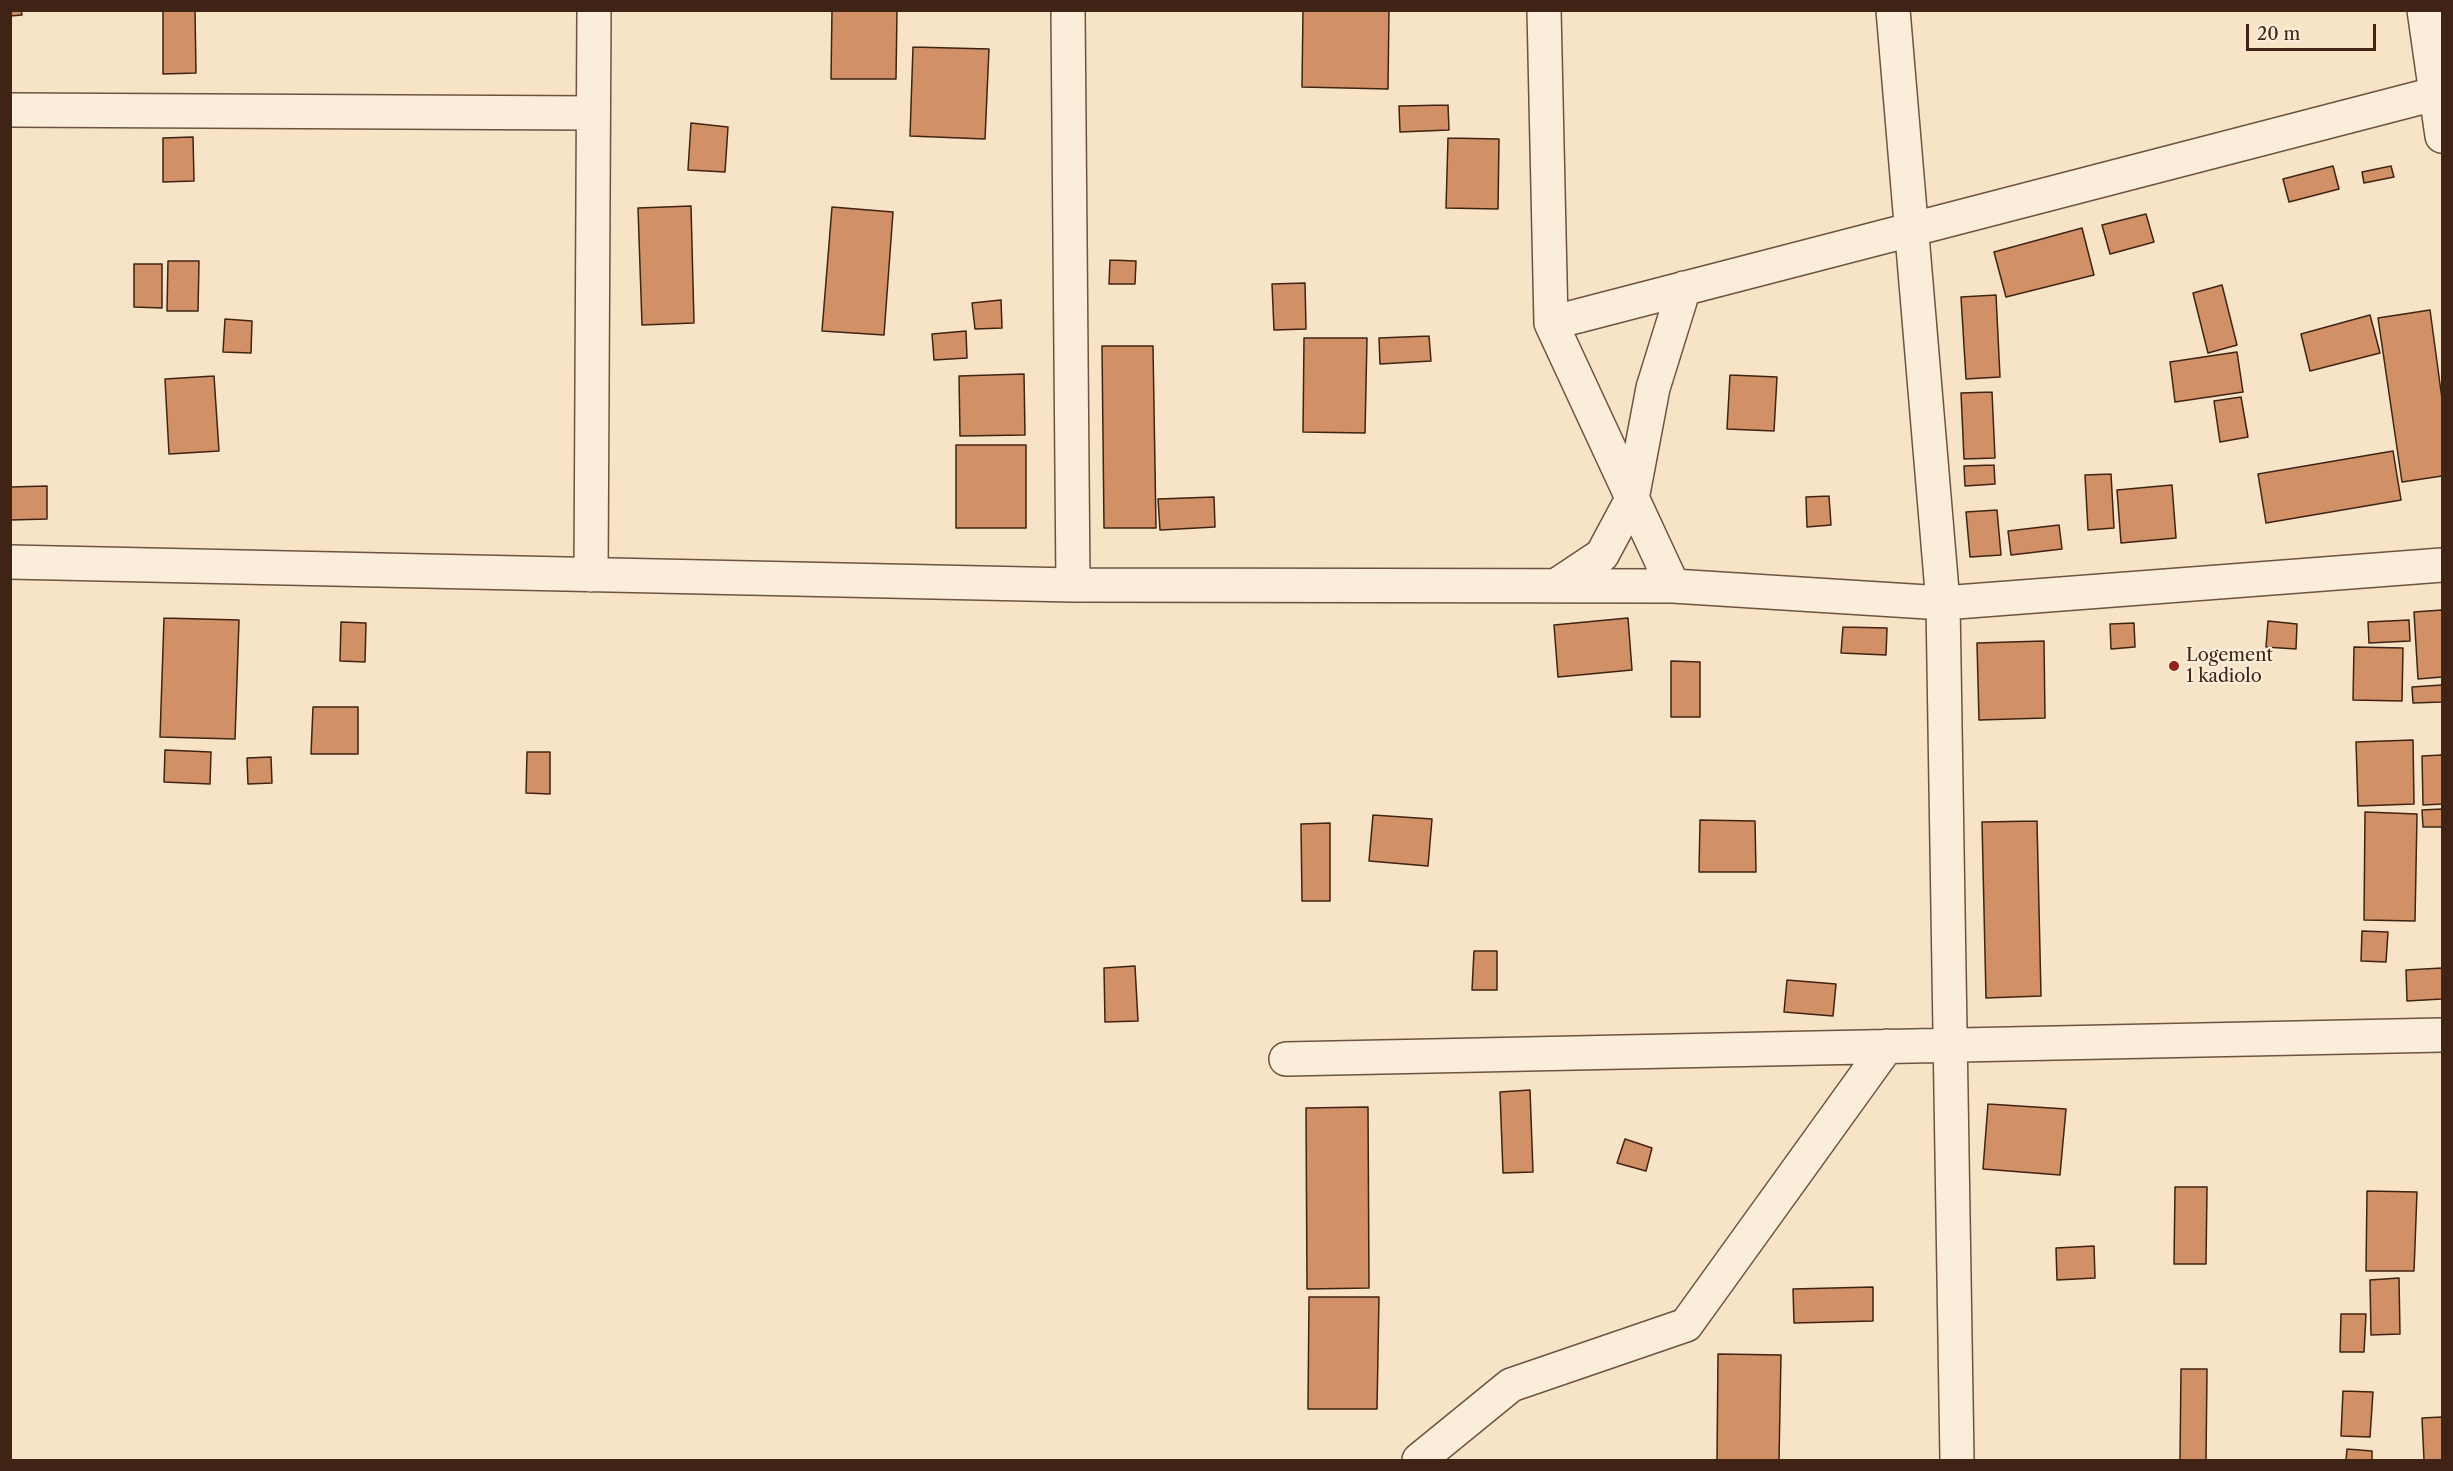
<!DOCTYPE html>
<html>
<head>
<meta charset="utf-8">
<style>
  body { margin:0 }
  #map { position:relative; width:2453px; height:1471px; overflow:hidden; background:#f7e3c5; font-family:"Libre Caslon Text",serif }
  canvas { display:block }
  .frame { position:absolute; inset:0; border:12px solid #3f2314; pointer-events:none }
  .scale { position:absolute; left:2246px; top:24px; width:130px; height:27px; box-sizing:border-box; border:3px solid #3f2314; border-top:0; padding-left:8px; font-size:18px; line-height:21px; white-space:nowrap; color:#3f2314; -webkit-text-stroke:4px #faedd9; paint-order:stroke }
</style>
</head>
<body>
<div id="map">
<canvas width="2453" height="1471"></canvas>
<div class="frame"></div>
<div class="scale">20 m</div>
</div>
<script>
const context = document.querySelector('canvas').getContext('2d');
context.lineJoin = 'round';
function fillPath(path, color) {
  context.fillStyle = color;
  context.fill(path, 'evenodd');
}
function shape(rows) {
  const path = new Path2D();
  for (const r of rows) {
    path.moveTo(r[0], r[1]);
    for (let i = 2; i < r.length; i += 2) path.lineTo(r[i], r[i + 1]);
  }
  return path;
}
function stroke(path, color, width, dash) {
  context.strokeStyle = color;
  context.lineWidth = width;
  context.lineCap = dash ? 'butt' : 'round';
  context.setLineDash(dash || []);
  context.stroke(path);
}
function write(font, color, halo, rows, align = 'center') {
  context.font = font + ' "Libre Caslon Text",serif';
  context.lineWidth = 4.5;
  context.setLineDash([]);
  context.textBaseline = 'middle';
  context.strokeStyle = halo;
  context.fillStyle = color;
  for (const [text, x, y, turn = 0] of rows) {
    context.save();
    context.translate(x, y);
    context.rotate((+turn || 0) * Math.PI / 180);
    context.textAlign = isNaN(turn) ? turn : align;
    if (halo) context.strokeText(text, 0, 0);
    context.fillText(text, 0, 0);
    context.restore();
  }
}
const building = shape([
  [10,10,21,10,22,15,10,16,10,10],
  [163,10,195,10,196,73,163,74,163,10],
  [832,10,897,10,896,79,831,79,832,10],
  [1303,10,1389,10,1388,89,1302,87,1303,10],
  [913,47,989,49,985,139,910,136,913,47],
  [1448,105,1449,130,1400,132,1399,106,1448,105],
  [691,123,728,127,725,172,688,170,691,123],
  [193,137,194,181,163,182,163,138,193,137],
  [1448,138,1499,139,1498,209,1446,208,1448,138],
  [2333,166,2339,189,2289,202,2283,179,2333,166],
  [2391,166,2394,177,2364,183,2362,172,2391,166],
  [691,206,694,323,642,325,638,208,691,206],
  [832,207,893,212,884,335,822,331,832,207],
  [2146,214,2154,242,2110,254,2102,225,2146,214],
  [2082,228,2094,275,2006,297,1994,252,2082,228],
  [1110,260,1136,261,1135,284,1109,284,1110,260],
  [168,261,199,261,198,311,167,311,168,261],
  [134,264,162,264,162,308,134,307,134,264],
  [1305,283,1306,329,1274,330,1272,284,1305,283],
  [2222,285,2237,345,2208,353,2193,293,2222,285],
  [1996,295,2000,377,1966,379,1961,297,1996,295],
  [1001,300,1002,328,975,329,972,303,1001,300],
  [2430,310,2442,399,2442,476,2402,482,2378,318,2430,310],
  [2370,315,2380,353,2310,371,2301,334,2370,315],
  [225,319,252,321,251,353,223,352,225,319],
  [966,331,967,358,934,360,932,334,966,331],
  [1429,336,1431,361,1380,364,1379,338,1429,336],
  [1304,338,1367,338,1365,433,1303,432,1304,338],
  [1102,346,1153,346,1156,528,1104,528,1102,346],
  [2237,352,2243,392,2175,402,2170,362,2237,352],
  [1024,374,1025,435,960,436,959,376,1024,374],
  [1730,375,1777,377,1774,431,1727,429,1730,375],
  [214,376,219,451,169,454,165,379,214,376],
  [1992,392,1995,458,1964,459,1961,393,1992,392],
  [2241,397,2248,437,2220,442,2214,401,2241,397],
  [956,445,1026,445,1026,528,956,528,956,445],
  [2393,451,2401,500,2266,523,2258,474,2393,451],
  [1994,465,1995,484,1965,486,1964,466,1994,465],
  [2111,474,2114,528,2088,530,2085,475,2111,474],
  [2172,485,2176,538,2121,543,2117,490,2172,485],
  [47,486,47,519,10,520,10,487,47,486],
  [1829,496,1831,525,1807,527,1806,497,1829,496],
  [1214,497,1215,527,1160,530,1158,499,1214,497],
  [1997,510,2001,555,1970,557,1966,512,1997,510],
  [2059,525,2062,549,2011,555,2008,531,2059,525],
  [2442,610,2442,677,2418,679,2414,612,2442,610],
  [164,618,239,620,235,739,160,737,164,618],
  [1628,618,1632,670,1558,677,1554,625,1628,618],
  [2409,620,2410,641,2369,643,2368,622,2409,620],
  [2268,621,2297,624,2296,649,2266,647,2268,621],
  [341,622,366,623,365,662,340,661,341,622],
  [2134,623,2135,647,2111,649,2110,624,2134,623],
  [1843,627,1887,628,1886,655,1841,653,1843,627],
  [2044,641,2045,718,1979,720,1977,643,2044,641],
  [2354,647,2403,648,2402,701,2353,700,2354,647],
  [1671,661,1700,662,1700,717,1671,717,1671,661],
  [2442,685,2442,702,2413,703,2412,687,2442,685],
  [313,707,358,707,358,754,311,754,313,707],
  [2413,740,2414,804,2358,806,2356,742,2413,740],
  [165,750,211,752,210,784,164,782,165,750],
  [527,752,550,752,550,794,526,793,527,752],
  [2442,755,2442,804,2423,805,2422,756,2442,755],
  [271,757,272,783,248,784,247,758,271,757],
  [2442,809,2442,827,2423,827,2422,810,2442,809],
  [2365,812,2417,814,2415,921,2364,920,2365,812],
  [1373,815,1432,819,1428,866,1369,861,1373,815],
  [1700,820,1755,821,1756,872,1699,872,1700,820],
  [2037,821,2041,996,1986,998,1982,822,2037,821],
  [1330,823,1330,901,1302,901,1301,824,1330,823],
  [2362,931,2388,932,2386,962,2361,961,2362,931],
  [1474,951,1497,951,1497,990,1472,990,1474,951],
  [1135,966,1138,1021,1105,1022,1104,968,1135,966],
  [2442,968,2442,999,2407,1001,2406,970,2442,968],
  [1787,980,1836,984,1833,1016,1784,1012,1787,980],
  [1530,1090,1533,1172,1503,1173,1500,1092,1530,1090],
  [1988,1104,2066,1109,2060,1175,1983,1169,1988,1104],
  [1368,1107,1369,1288,1307,1289,1306,1108,1368,1107],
  [1625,1139,1652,1148,1646,1171,1617,1163,1625,1139],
  [2175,1187,2207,1187,2206,1264,2174,1264,2175,1187],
  [2367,1191,2417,1192,2414,1271,2366,1271,2367,1191],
  [2094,1246,2095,1278,2057,1280,2056,1248,2094,1246],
  [2399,1278,2400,1334,2371,1335,2370,1280,2399,1278],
  [1873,1287,1873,1321,1794,1323,1793,1289,1873,1287],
  [1309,1297,1379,1297,1377,1409,1308,1409,1309,1297],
  [2341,1314,2366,1314,2364,1352,2340,1352,2341,1314],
  [1718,1354,1781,1355,1779,1460,1717,1460,1718,1354],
  [2181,1369,2207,1369,2206,1460,2180,1460,2181,1369],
  [2343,1391,2373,1392,2370,1437,2341,1436,2343,1391],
  [2442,1417,2442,1460,2424,1460,2422,1418,2442,1417],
  [2347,1449,2372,1451,2372,1460,2346,1460,2347,1449]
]);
const minor = shape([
  [1068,10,1073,585],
  [1544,10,1551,323,1673,586],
  [1893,10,1943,603,1957,1460],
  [2424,10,2442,136],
  [10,110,593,113],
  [1551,323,2442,92],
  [10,562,1073,585,1673,586,1943,603,2442,565],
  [591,575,594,10],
  [1557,585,1602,555,1632,499,1653,388,1684,288],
  [1286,1059,2442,1035],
  [1419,1460,1511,1385,1686,1325,1887,1046]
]);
const markers = [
  [2174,666,6,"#8f2418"]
];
const poiNames = [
  ["Logement",2186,656],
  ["1 kadiolo",2186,677]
];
fillPath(building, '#d29067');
stroke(building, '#3f2314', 1.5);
stroke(minor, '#6d5340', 36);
stroke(minor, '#faedd9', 33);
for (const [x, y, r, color] of markers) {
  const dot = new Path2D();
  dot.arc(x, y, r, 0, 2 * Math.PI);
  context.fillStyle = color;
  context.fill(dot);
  stroke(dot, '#faedd9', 2);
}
write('18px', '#3f2314', '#faedd9', poiNames, 'left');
</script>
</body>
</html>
